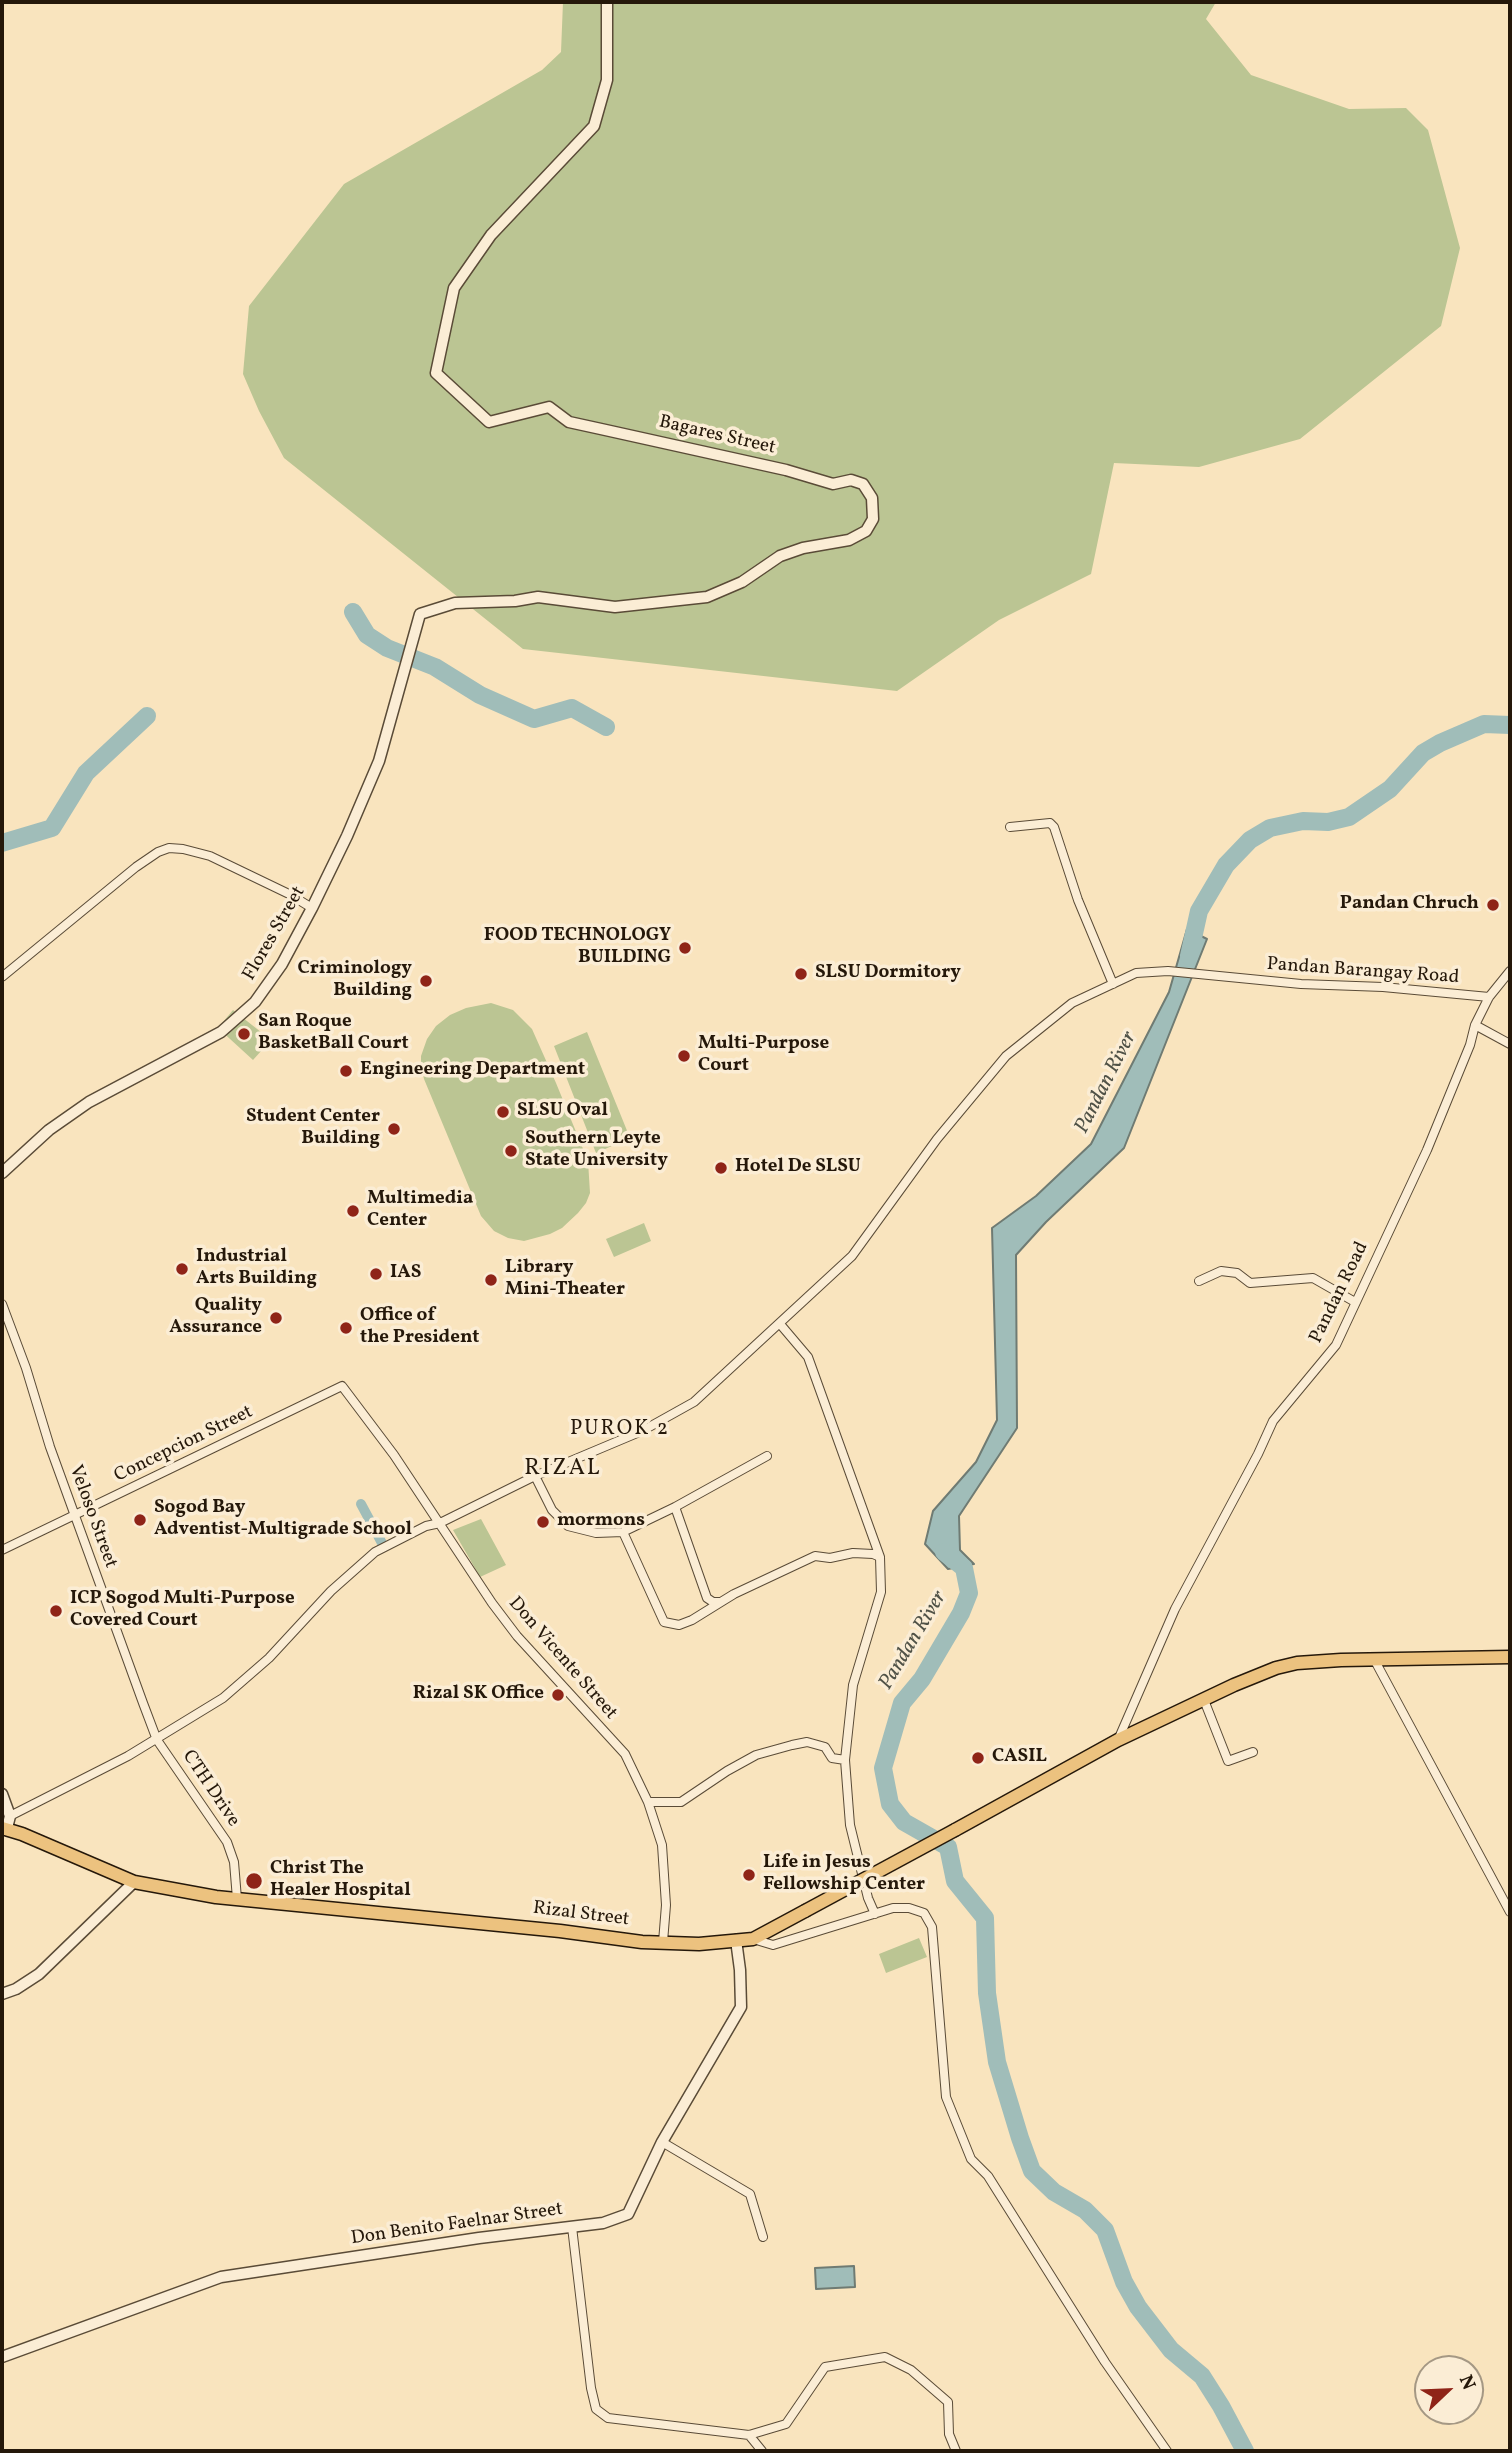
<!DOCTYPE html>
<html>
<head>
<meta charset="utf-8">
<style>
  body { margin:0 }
  #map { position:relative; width:1512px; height:2453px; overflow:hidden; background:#f9e4be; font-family:Vollkorn,serif }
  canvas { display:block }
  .frame { position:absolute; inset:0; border:4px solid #25180a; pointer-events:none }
  .north { position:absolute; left:1414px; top:2355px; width:70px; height:70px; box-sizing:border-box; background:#fbedd5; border:2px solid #a59884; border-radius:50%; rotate:67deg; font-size:19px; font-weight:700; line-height:28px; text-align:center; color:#25180a }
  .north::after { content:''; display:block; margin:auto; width:24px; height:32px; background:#8f2418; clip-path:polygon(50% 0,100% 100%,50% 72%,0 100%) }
</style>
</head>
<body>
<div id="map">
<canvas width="1512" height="2453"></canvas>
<div class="frame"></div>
<div class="north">N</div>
</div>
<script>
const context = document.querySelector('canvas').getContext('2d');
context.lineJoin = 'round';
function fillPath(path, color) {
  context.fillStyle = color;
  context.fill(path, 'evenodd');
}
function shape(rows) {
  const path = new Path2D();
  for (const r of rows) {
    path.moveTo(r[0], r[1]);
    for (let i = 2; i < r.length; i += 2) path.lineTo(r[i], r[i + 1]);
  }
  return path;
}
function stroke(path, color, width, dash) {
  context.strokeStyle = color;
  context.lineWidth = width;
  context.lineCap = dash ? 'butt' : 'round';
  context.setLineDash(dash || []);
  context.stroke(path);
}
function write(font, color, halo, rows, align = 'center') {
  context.font = font + ' Vollkorn,serif';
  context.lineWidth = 7;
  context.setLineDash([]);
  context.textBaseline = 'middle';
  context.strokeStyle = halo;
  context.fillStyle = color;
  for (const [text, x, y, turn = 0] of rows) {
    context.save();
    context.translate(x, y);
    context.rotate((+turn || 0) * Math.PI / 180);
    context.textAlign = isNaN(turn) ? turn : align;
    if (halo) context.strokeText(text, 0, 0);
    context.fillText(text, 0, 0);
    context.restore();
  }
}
const green = shape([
  [563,2,1216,2,1206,19,1251,75,1349,109,1406,108,1428,130,1460,248,1441,326,1300,439,1199,467,1114,463,1091,574,999,620,897,691,523,649,284,458,259,411,243,374,249,306,344,184,542,70,561,52],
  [491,1003,513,1010,532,1029,556,1083,588,1161,590,1193,586,1203,578,1213,562,1228,550,1234,524,1241,508,1238,494,1231,481,1216,424,1079,421,1066,421,1056,427,1039,436,1026,450,1015,466,1008],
  [233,1010,271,1040,253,1060,218,1028],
  [587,1032,630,1138,596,1153,554,1046],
  [644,1223,651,1241,614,1257,606,1239],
  [481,1519,506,1565,480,1577,453,1530],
  [919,1938,927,1957,886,1973,879,1954]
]);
const water = shape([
  [1187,929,1207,939,1124,1148,1046,1222,1016,1255,1017,1428,959,1516,960,1550,974,1564,948,1569,925,1544,933,1511,976,1462,997,1420,992,1228,1036,1196,1091,1144,1169,992,1187,929],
  [854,2266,855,2287,816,2289,815,2268,854,2266]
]);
const canal = shape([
  [361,1504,383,1545]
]);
const river = shape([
  [353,612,367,635,387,648,435,667,480,695,534,719,572,708,606,727],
  [2,843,52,828,86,773,147,716],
  [1189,956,1199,911,1226,865,1250,840,1270,828,1303,821,1328,822,1349,817,1390,789,1423,753,1440,743,1484,724,1510,725],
  [944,1552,964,1568,969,1593,961,1613,922,1679,902,1703,883,1768,890,1804,904,1822,948,1847,955,1881,985,1918,987,1993,997,2062,1020,2138,1032,2171,1054,2192,1085,2210,1105,2230,1124,2282,1138,2307,1171,2350,1202,2376,1221,2406,1245,2451]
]);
const minor = shape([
  [1010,827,1050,823,1054,827,1078,900,1113,984],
  [2,977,136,867,158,852,169,848,183,849,210,856,289,894,312,908],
  [1475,1025,1510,1044],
  [1199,1281,1221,1271,1237,1273,1250,1283,1313,1278,1355,1302],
  [2,1304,26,1368,50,1447,143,1703,157,1740,227,1842,234,1862,237,1899],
  [780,1324,808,1357,880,1557],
  [535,1476,552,1510,568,1526,596,1533,623,1532,675,1507,767,1456],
  [675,1507,707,1598,713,1602,721,1602,734,1594,815,1556,830,1558,853,1553,873,1554,880,1557,881,1592,853,1685,845,1760,850,1825,868,1898,875,1914],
  [623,1532,664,1622,679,1625,692,1620,721,1602],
  [2,1550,342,1386,394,1455,492,1603,517,1636,625,1754,648,1802,662,1845,666,1905,663,1942],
  [1374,1659,1510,1912],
  [1204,1700,1228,1761,1253,1752],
  [1118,1740,1175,1609,1258,1454,1273,1421,1336,1345,1427,1150,1470,1045,1475,1025,1489,997,1510,971],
  [648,1802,681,1802,727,1771,756,1755,792,1745,807,1742,825,1747,832,1758,845,1760],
  [10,1816,128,1756,223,1698,269,1658,331,1591,375,1552,426,1526,440,1523,535,1476,642,1431,694,1402,852,1256,937,1139,1006,1056,1072,1003,1136,973,1168,971,1301,984,1383,987,1489,997],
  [753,1939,773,1945,893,1908,909,1908,924,1913,932,1927,946,2097,971,2159,988,2176,1105,2362,1167,2451],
  [662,2142,750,2194,763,2237],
  [572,2227,591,2388,596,2409,608,2418,749,2435,786,2424,825,2367,885,2357,911,2370,948,2402,949,2434,956,2451],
  [749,2435,762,2451]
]);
const tertiary = shape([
  [2,1173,49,1130,89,1102,221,1032,255,1002,282,964,312,908,347,836,379,761,420,614,455,603,515,601,538,597,615,607,707,597,742,582,780,556,803,548,849,540,866,531,873,519,872,498,863,484,851,480,833,484,786,470,601,429,569,422,549,407,489,422,436,373,454,288,491,235,594,126,607,80,607,2],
  [2,1794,10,1816,7,1828],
  [2,1994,16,1989,39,1974,134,1882],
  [2,2357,221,2277,479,2238,603,2223,628,2214,662,2142,741,2007,740,1970,736,1940]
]);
const primary = shape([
  [2,1828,22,1834,134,1882,216,1897,560,1931,642,1942,699,1944,753,1939,805,1911],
  [955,1830,1118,1740,1234,1685,1276,1668,1297,1663,1341,1660,1510,1657]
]);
const primaryBridge = shape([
  [805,1911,955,1830]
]);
const markers = [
  [1493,905,7,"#8f2418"],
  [685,948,7,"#8f2418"],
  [801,974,7,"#8f2418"],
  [426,981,7,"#8f2418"],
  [244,1034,7,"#8f2418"],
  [684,1056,7,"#8f2418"],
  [346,1071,7,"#8f2418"],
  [503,1112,7,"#8f2418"],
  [394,1129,7,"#8f2418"],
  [511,1151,7,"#8f2418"],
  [721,1168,7,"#8f2418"],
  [353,1211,7,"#8f2418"],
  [182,1269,7,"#8f2418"],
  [376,1274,7,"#8f2418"],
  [491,1280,7,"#8f2418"],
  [276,1318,7,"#8f2418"],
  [346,1328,7,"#8f2418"],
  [140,1520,7,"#8f2418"],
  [543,1522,7,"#8f2418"],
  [56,1611,7,"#8f2418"],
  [558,1695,7,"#8f2418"],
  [978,1758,7,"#8f2418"],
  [749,1875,7,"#8f2418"],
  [254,1881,9,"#8f2418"]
];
const streetNames = [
  ["Bagares Street",717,436,13],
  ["Flores Street",275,934,-60],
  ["Pandan Barangay Road",1363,972,4],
  ["Pandan Road",1340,1293,-64],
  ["Concepcion Street",184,1445,-26],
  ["Veloso Street",92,1517,70],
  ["Don Vicente Street",562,1659,49],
  ["CTH Drive",210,1789,56],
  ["Rizal Street",581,1915,7],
  ["Don Benito Faelnar Street",457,2225,-8]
];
const poiNames = [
  ["Pandan Chruch",1479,905,"right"],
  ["FOOD TECHNOLOGY",671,937,"right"],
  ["BUILDING",671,959,"right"],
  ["Criminology",412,970,"right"],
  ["Building",412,992,"right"],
  ["SLSU Dormitory",815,974],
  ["San Roque",258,1023],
  ["BasketBall Court",258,1045],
  ["Multi-Purpose",698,1045],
  ["Court",698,1067],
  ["Engineering Department",360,1071],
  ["SLSU Oval",517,1112],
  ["Student Center",380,1118,"right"],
  ["Building",380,1140,"right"],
  ["Southern Leyte",525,1140],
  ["State University",525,1162],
  ["Hotel De SLSU",735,1168],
  ["Multimedia",367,1200],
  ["Center",367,1222],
  ["Industrial",196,1258],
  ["Arts Building",196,1280],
  ["Library",505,1269],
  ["Mini-Theater",505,1291],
  ["IAS",390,1274],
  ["Quality",262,1307,"right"],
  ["Assurance",262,1329,"right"],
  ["Office of",360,1317],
  ["the President",360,1339],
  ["Sogod Bay",154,1509],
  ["Adventist-Multigrade School",154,1531],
  ["mormons",557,1522],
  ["ICP Sogod Multi-Purpose",70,1600],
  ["Covered Court",70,1622],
  ["Rizal SK Office",544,1695,"right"],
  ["CASIL",992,1758],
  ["Life in Jesus",763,1864],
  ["Fellowship Center",763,1886],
  ["Christ The",270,1870],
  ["Healer Hospital",270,1892]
];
const waterNames = [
  ["Pandan River",1107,1083,-63],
  ["Pandan River",914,1641,-59]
];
const neighbourhoodNames = [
  ["PUROK 2",620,1430]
];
const quarterNames = [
  ["RIZAL",563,1470]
];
fillPath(green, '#bbc593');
fillPath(water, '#a0bdb9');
stroke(water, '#6f7b73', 2);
stroke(canal, '#a0bdb9', 10);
stroke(river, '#a0bdb9', 18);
stroke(minor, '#5a4b37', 10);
stroke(tertiary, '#5a4b37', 13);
stroke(primary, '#25180a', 15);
stroke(minor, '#fbedd5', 8);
stroke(tertiary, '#fbedd5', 10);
stroke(primary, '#ecc27f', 12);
stroke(primaryBridge, '#25180a', 15, []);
stroke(primaryBridge, '#ecc27f', 12);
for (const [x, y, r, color] of markers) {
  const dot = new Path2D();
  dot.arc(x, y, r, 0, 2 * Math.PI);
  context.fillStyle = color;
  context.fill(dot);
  stroke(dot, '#fbedd5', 2.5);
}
write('19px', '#25180a', '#fbedd5', streetNames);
write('bold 19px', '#25180a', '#fbedd5', poiNames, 'left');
write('italic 21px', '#505247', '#fbedd5', waterNames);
context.letterSpacing = '2px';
write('21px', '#25180a', '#fbedd5', neighbourhoodNames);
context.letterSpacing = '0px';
context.letterSpacing = '2px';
write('23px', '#25180a', '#fbedd5', quarterNames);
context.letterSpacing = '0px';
</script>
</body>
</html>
